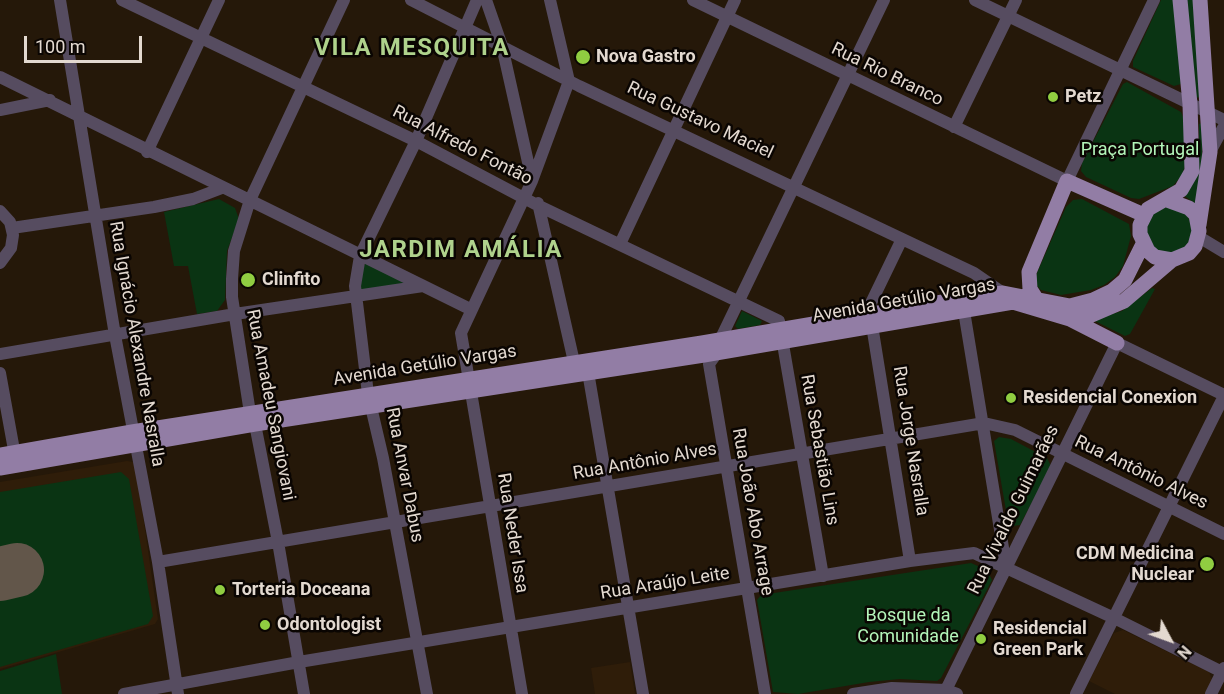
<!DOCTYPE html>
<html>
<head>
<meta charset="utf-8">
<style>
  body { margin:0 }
  #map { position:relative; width:1224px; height:694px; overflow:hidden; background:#251809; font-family:Roboto,sans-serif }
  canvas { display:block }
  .north { position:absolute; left:1140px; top:610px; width:60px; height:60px; -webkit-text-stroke:4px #0a0502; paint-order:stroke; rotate:131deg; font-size:16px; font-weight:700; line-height:24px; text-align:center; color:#e3d9d0 }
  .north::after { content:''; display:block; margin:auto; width:21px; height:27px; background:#e3d9d0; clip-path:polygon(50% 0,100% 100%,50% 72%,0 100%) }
  .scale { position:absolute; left:24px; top:36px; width:118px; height:27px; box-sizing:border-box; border:3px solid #e3d9d0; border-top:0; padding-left:8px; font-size:18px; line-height:21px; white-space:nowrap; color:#e3d9d0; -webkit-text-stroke:4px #0a0502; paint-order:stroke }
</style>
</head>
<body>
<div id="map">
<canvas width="1224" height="694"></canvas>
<div class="north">N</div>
<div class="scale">100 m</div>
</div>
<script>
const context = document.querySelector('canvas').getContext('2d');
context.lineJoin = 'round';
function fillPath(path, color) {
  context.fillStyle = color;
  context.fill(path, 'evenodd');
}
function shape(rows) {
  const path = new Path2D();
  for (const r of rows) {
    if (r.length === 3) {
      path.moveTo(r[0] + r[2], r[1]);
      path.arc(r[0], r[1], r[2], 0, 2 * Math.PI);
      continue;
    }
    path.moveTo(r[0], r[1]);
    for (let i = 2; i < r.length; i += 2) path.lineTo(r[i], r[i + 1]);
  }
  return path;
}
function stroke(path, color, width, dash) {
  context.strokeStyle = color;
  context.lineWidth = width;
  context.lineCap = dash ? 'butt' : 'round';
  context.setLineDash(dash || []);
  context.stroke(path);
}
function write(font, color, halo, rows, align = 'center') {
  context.font = font + ' Roboto,sans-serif';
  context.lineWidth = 5;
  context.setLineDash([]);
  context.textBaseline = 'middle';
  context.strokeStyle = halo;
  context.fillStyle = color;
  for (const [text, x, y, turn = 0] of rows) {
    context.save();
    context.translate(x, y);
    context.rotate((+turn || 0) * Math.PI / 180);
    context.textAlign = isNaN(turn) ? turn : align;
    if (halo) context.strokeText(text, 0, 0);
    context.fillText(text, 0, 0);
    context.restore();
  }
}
const built = shape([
  [127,461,133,462,136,468,158,619,155,624,0,669,0,482],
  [1123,630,1209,672,1214,684,1209,694,1115,694,1089,681,1114,633],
  [630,662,635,694,595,694,591,668]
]);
const green = shape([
  [1161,0,1176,0,1181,84,1174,86,1133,67,1133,61],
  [1187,0,1193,0,1200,97,1195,98],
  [1127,82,1181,112,1185,122,1186,163,1182,175,1173,186,1139,199,1131,198,1086,177,1081,171,1082,163,1123,84],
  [1203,123,1201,185,1196,204,1183,195,1199,162,1199,124],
  [219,199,235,208,239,219,227,251,225,300,217,311,197,314,188,266,174,266,164,212],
  [1082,199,1129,224,1131,236,1123,266,1115,277,1104,285,1091,290,1061,295,1041,290,1033,282,1066,207,1073,200],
  [1169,230,23],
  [365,263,411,285,360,294,360,279],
  [1152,288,1155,289,1130,334,1125,336,1093,320,1122,311],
  [742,311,762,321,760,325,738,329,735,326],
  [999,437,1011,439,1047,458,1051,466,1020,525,1013,526,1008,522,994,441],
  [121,472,129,479,153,616,148,624,0,667,0,599,29,591,34,586,23,549,19,544,0,549,0,492],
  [971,563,987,570,992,580,941,678,937,681,900,679,869,682,798,694,773,692,757,600,761,595],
  [56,654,62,694,0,694,0,671]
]);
const runway = shape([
  [0,574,17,570]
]);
const minor = shape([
  [60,0,115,335,158,562,178,694],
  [122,0,416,141,539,206,779,321,823,576],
  [411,0,579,86,974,273,1003,293],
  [486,0,502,46,532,180],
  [693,0,1067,181,1154,0],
  [975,0,1224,120],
  [0,77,470,309],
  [0,110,50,100],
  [954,127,1016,0],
  [147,152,219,0],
  [1210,152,1224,126],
  [538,203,574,362],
  [0,211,10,222,13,235,11,248,0,263],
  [12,228,154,207,193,199,222,188],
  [1199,237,1224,252],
  [901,241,871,303,870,313,910,561],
  [620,244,735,0],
  [964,311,1006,566],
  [0,354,235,314,423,286],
  [588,372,643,694],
  [0,373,16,461],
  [158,562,984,423,1015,430,1224,534],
  [124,694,299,662,910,561,974,553,1114,618,1224,673],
  [304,694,278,542,255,424,250,413,232,297,232,279,234,251,250,200,344,0],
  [427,694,383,458,368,394,355,286,360,256,416,141,477,0],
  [522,694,461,333,532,181,569,81,550,0],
  [765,694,709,364,717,353,720,340,884,0],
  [853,694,892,688,946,690,957,694],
  [944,694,1117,343,1224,395],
  [1076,694,1224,396],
  [1211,694,1224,668]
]);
const major = shape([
  [1167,200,1189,208,1196,215,1199,231,1195,246,1189,253,1172,260,1155,257,1148,251,1140,234,1140,225,1148,209,1181,190,1192,171,1190,104,1180,0],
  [1199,225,1210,152,1200,0],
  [1037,300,1030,289,1029,272,1067,181,1144,215],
  [1070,319,1089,316,1124,301,1172,260],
  [0,455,132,432,702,343,978,296,1003,293,1070,306,1093,300,1112,291,1125,280,1143,244],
  [0,468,255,424,704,355,1013,302,1070,319,1117,343]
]);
const markers = [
  [583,57,8,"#90cd41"],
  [1053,97,6,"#90cd41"],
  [248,280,8,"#90cd41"],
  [1011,398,6,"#90cd41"],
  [1207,564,8,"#90cd41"],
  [220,590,6,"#90cd41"],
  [265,625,6,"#90cd41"],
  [981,639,6,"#90cd41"]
];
const poiNames = [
  ["Nova Gastro",596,57],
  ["Petz",1065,97],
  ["Clinfito",262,280],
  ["Residencial Conexion",1023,398],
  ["CDM Medicina",1194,554,"right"],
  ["Nuclear",1194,575,"right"],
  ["Torteria Doceana",232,590],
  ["Odontologist",277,625],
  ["Residencial",993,629],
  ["Green Park",993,650]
];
const streetNames = [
  ["Rua Rio Branco",887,75,26],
  ["Rua Gustavo Maciel",700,121,25],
  ["Rua Alfredo Fontão",462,146,27],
  ["Avenida Getúlio Vargas",904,301,-10],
  ["Rua Ignácio Alexandre Nasralla",136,344,80],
  ["Avenida Getúlio Vargas",425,366,-9],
  ["Rua Amadeu Sangiovani",270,405,79],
  ["Rua Jorge Nasralla",910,441,81],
  ["Rua Sebastião Lins",819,450,80],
  ["Rua Antônio Alves",645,462,-10],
  ["Rua Antônio Alves",1141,473,26],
  ["Rua Anvar Dabus",404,475,79],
  ["Rua Vivaldo Guimarães",1014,510,-64],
  ["Rua João Abo Arrage",752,512,80],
  ["Rua Neder Issa",512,533,81],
  ["Rua Araújo Leite",665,584,-9]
];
const parkNames = [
  ["Praça Portugal",1140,150],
  ["Bosque da",908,616],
  ["Comunidade",908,637]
];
const districtNames = [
  ["VILA MESQUITA",412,49],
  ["JARDIM AMÁLIA",461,251]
];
fillPath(built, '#2f1d09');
fillPath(green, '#0a3413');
stroke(runway, '#62564a', 54);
stroke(minor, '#564c60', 12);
stroke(major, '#927da5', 15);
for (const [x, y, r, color] of markers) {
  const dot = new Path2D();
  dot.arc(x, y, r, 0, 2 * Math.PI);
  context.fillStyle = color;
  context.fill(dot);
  stroke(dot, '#0a0502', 2);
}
write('bold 18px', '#e3d9d0', '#0a0502', poiNames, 'left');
write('18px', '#e3d9d0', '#0a0502', streetNames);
write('18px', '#b3f5b9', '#0a0502', parkNames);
context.letterSpacing = '1.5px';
write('bold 24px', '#afd28c', '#0a0502', districtNames);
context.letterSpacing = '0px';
</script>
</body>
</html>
